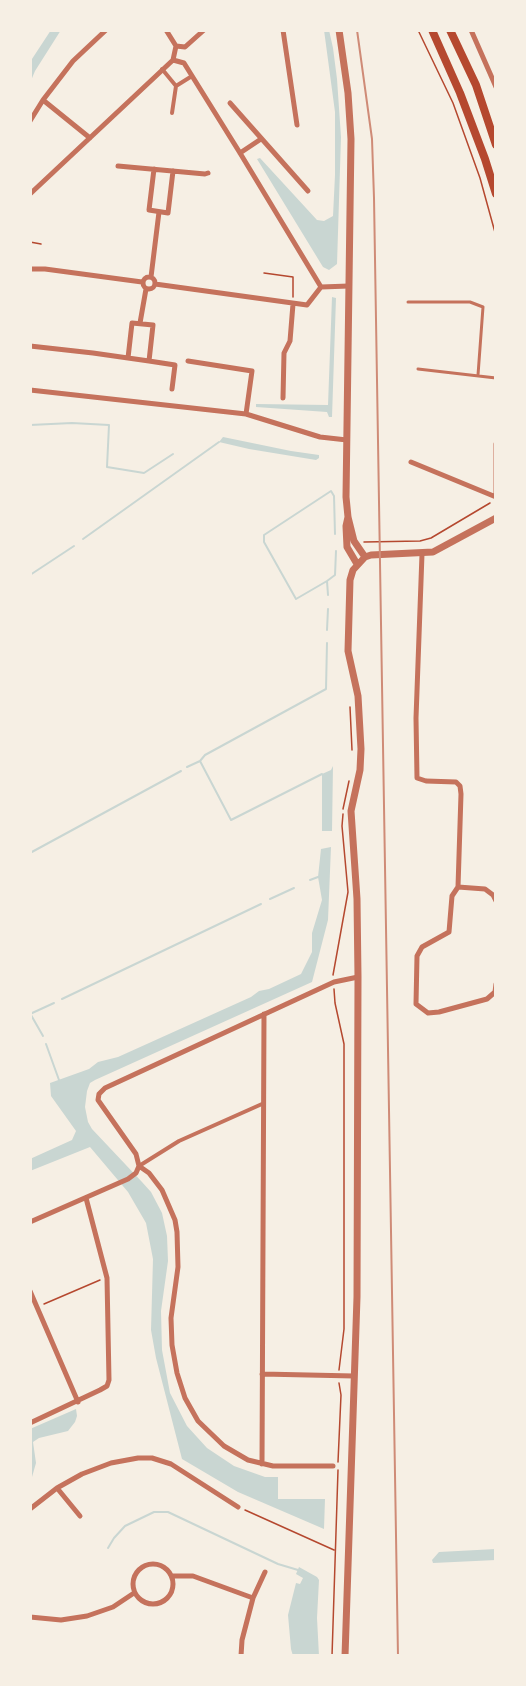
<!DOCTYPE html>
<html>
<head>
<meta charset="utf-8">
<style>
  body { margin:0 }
  #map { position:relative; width:526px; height:1686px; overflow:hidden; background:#f6efe4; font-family:"Nunito Sans",sans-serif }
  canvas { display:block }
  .frame { position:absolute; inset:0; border:32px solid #f6efe4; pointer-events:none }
</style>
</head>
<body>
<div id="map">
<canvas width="526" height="1686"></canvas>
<div class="frame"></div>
</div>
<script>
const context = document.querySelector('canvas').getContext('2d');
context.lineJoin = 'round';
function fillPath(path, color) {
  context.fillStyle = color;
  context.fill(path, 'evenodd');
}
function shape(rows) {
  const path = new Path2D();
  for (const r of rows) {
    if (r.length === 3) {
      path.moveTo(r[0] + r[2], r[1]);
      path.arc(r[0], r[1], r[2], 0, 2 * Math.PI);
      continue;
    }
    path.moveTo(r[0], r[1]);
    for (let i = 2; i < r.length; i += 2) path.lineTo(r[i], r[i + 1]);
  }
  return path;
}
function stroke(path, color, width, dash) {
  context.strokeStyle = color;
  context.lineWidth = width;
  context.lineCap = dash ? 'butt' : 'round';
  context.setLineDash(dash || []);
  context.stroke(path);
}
const water = shape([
  [51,30,61,30,35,71,30,83,30,62],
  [324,30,329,30,333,48,337,79,341,137,337,264,329,270,323,267,257,159,260,158,317,220,324,221,333,216,335,175,335,112],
  [332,297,336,298,332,417,329,417,327,412,256,407,256,404,328,405],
  [223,437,291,451,319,455,319,458,316,460,249,449,219,442],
  [333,766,332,831,322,831,322,774,331,770],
  [331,847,328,920,312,982,95,1080,90,1083,87,1091,85,1107,88,1122,92,1129,142,1182,151,1192,162,1213,167,1236,168,1261,161,1311,162,1350,170,1393,187,1426,207,1448,234,1466,265,1477,278,1477,278,1499,325,1499,324,1529,238,1492,182,1459,156,1358,151,1330,153,1259,146,1223,128,1192,90,1147,30,1171,30,1159,72,1140,76,1131,51,1096,50,1083,89,1069,98,1062,118,1057,251,997,259,991,269,989,301,974,312,952,312,933,322,900,318,877,321,849],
  [76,1409,77,1416,75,1422,68,1431,39,1438,33,1442,36,1463,30,1484,30,1429],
  [496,1549,496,1560,433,1563,432,1560,439,1552],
  [299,1567,317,1577,319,1580,317,1618,319,1656,293,1656,291,1649,288,1615,296,1583,300,1584,303,1578,296,1574]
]);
const stream = shape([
  [30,425,72,423,109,425,107,467,144,473,173,454],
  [83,539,219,442],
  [30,575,74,546],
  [327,581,296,599,264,542,264,535,331,491,334,496,335,534],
  [328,595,327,581,335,575,336,551],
  [327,630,328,609],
  [200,761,205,755,326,689,327,643],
  [187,767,200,761,231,820,322,774],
  [30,853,181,771],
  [310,880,318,877],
  [270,899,294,888],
  [62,999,261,904],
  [30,1014,54,1003],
  [31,1015,43,1036],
  [46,1044,59,1080],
  [108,1548,114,1538,125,1526,154,1512,168,1512,278,1564,298,1570]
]);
const path = shape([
  [418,30,453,103,480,178,496,236],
  [30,242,41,244],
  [264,273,293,277,293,297],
  [364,542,420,541,431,538,490,503],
  [350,707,352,750],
  [343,809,349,781],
  [333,975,348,892,342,826,343,814],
  [334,989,335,1003,344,1044,344,1329,339,1370],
  [44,1304,100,1280],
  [338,1462,341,1395,339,1383],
  [245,1510,334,1550],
  [332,1656,338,1470]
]);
const service = shape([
  [408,302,470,302,483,307,478,375],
  [418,369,496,378]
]);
const pedestrian = shape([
  [162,69,176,86,192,76],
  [172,113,176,86],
  [139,1166,179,1141,262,1104]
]);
const minor = shape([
  [166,30,176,46],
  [204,30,185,47,176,46,173,60,184,63,240,153,321,287],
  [283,30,297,125],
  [471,30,496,87],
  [43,100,90,138],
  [230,103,308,191],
  [30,121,43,100,73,61,106,30],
  [240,153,261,139],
  [118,166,205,174,208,173],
  [154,169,149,210,168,213,173,171],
  [30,194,173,60],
  [30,269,45,269,142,282],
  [149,283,6],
  [151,277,159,212],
  [155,284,307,305,321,287,349,286],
  [140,323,146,289],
  [30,346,93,353,149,361,153,325,132,323,128,358],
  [149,361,175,365,172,389],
  [188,361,252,371,246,414],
  [30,390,246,414,320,437,347,440],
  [283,398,284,353,290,341,293,304],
  [496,444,496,497],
  [411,462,496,497],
  [422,554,416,718,417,778,426,781,456,782,460,786,461,794,458,887,452,896,449,932,422,947,417,956,416,1004,428,1013,439,1012,487,999,495,992,496,984],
  [458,887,485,889,493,895,496,901],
  [139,1166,149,1173,162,1190,175,1220,177,1232,178,1267,171,1318,172,1345,177,1373,185,1398,198,1421,224,1446,248,1460,273,1466,333,1466],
  [30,1222,128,1179,136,1173,139,1166,136,1154,98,1100,99,1094,105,1088,334,982,358,977],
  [30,1291,78,1402],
  [262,1374,354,1376],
  [30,1423,100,1390,107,1386,109,1380,107,1278,86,1198],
  [262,1464,264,1014],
  [57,1488,80,1516],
  [30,1509,57,1488,82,1474,111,1463,138,1458,152,1458,171,1464,238,1507],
  [153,1584,20],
  [172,1576,193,1576,253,1598],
  [30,1617,61,1620,87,1616,113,1607,134,1593],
  [241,1656,242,1640,253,1598,265,1572]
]);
const tertiary = shape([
  [339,30,348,93,351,139,346,497,348,517,354,541,365,557],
  [348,517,346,526,347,547,357,564],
  [345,1656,357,1297,358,977,357,899,351,811,360,770,361,749,358,696,348,651,350,580,353,570,365,557,371,555,433,552,496,518]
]);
const primary = shape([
  [432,30,460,93,485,159,496,194],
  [450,30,476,85,496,145]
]);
const rail = shape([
  [357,30,372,139,374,198,398,1656]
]);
fillPath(water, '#c9d6d2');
stroke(stream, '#c9d6d2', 2);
stroke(path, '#b5482f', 1.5);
stroke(service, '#c5725c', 3);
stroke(pedestrian, '#c5725c', 4);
stroke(minor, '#c5725c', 5);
stroke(tertiary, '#c5725c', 7);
stroke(primary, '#b5482f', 8);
stroke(rail, '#cf8b77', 2);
</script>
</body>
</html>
